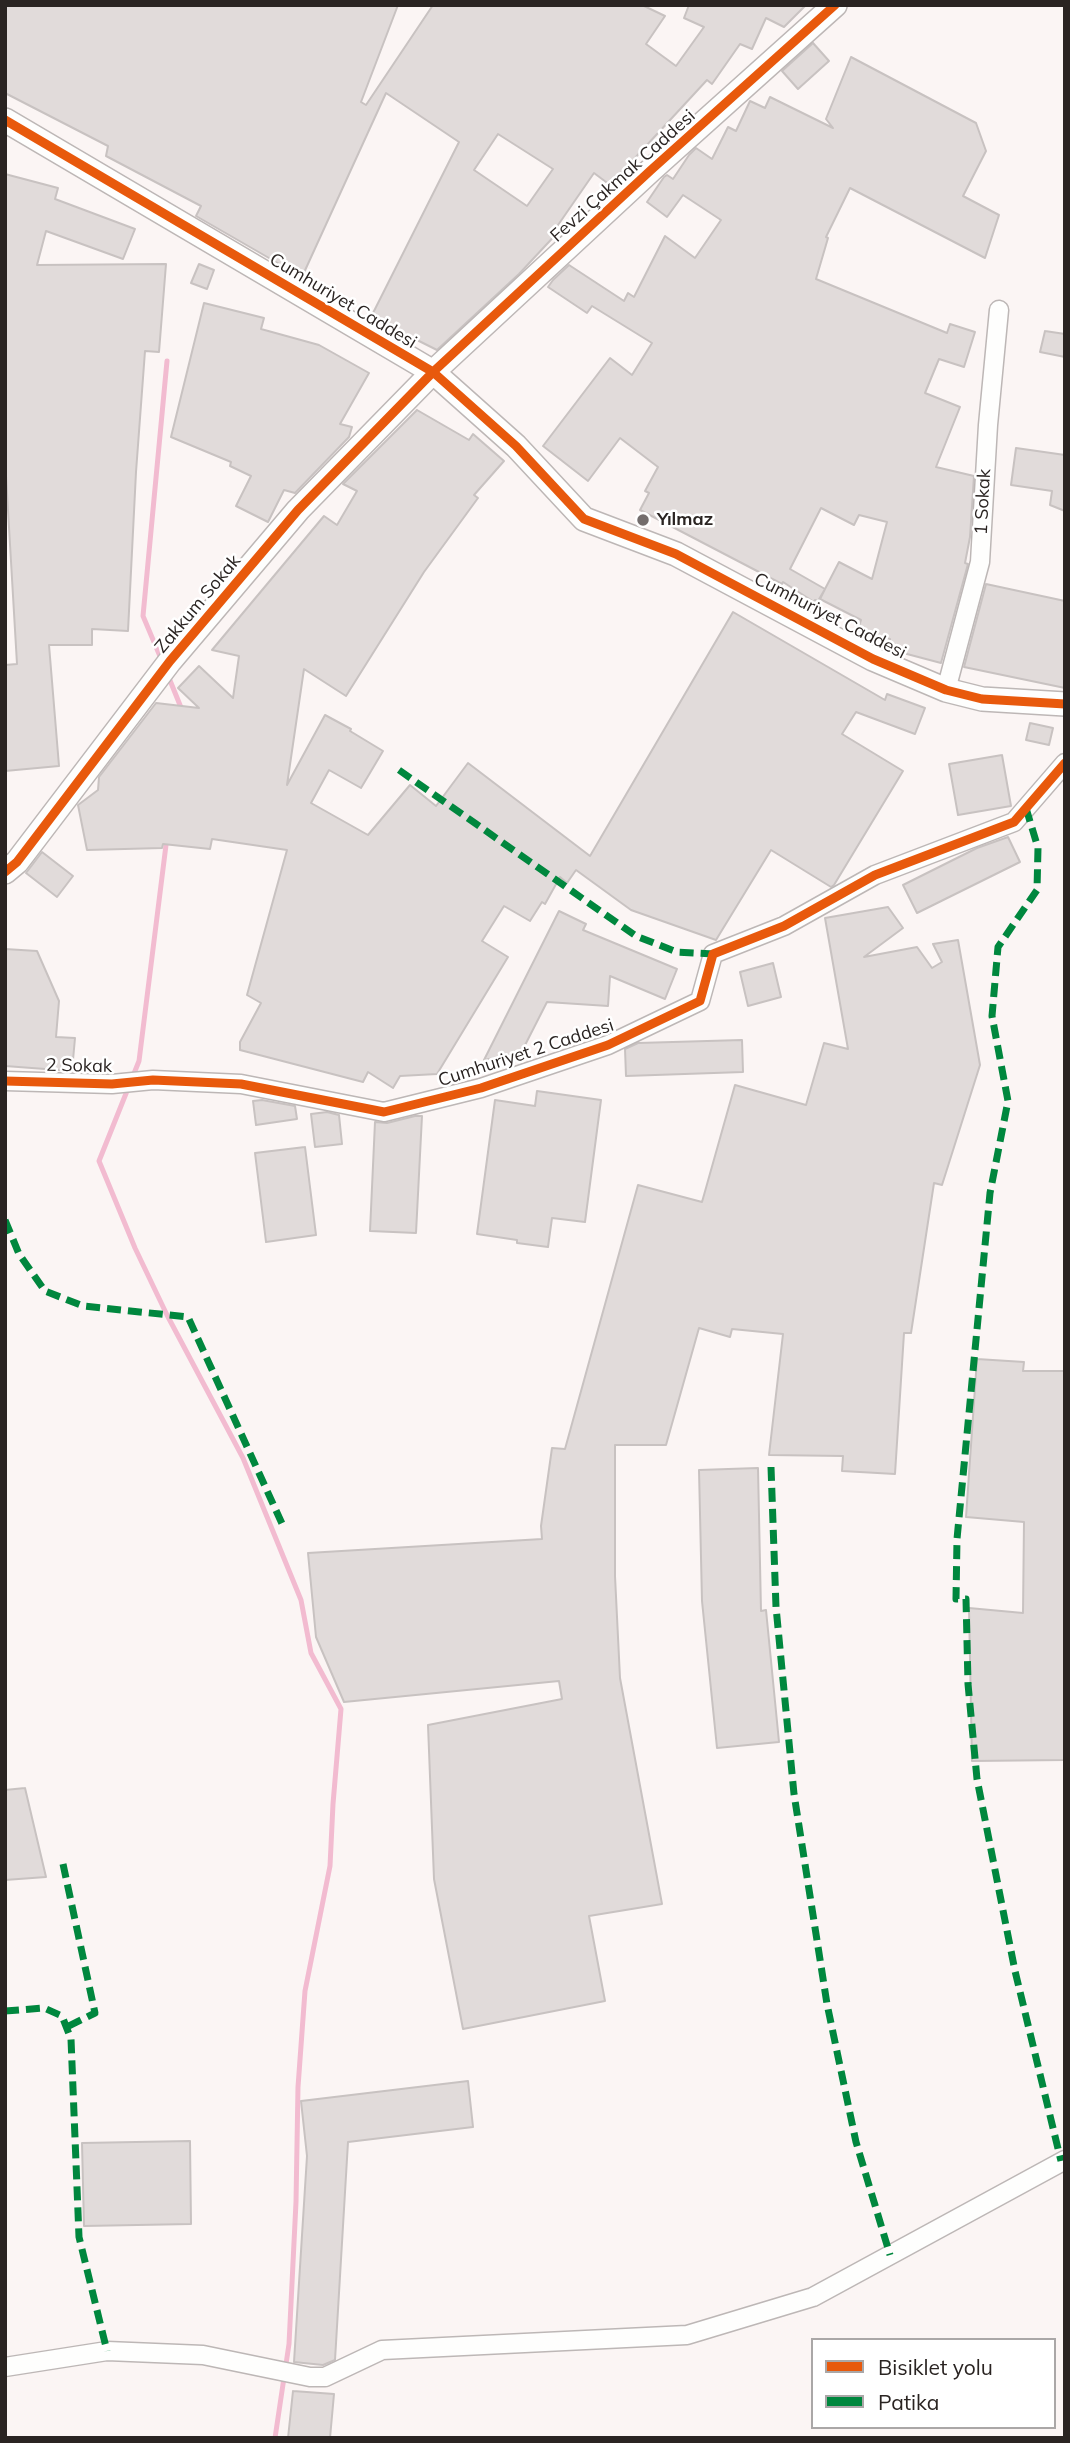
<!DOCTYPE html>
<html>
<head>
<meta charset="utf-8">
<style>
  body { margin:0 }
  #map { position:relative; width:1070px; height:2443px; overflow:hidden; background:#fbf5f4; font-family:Mulish,sans-serif }
  canvas { display:block }
  .frame { position:absolute; inset:0; border:7px solid #2a2422; pointer-events:none }
  .legend { position:absolute; left:811px; top:2338px; width:245px; height:91px; box-sizing:border-box; background:#fff; border:2px solid #aaa7a7; margin:0; padding:9px 12px; list-style:none; font-size:21px; color:#2a2422 }
  .legend li { display:flex; align-items:center; gap:14px; height:35px }
  .legend b { width:35px; border:2px solid #aaa7a7 }
</style>
</head>
<body>
<div id="map">
<canvas width="1070" height="2443"></canvas>
<div class="frame"></div>
<ul class="legend">
<li><b style="height:9px;background:#e8590c"></b>Bisiklet yolu</li>
<li><b style="height:9px;background:#00873e"></b>Patika</li>
</ul>
</div>
<script>
const context = document.querySelector('canvas').getContext('2d');
context.lineJoin = 'round';
function shape(rows) {
  const path = new Path2D();
  for (const r of rows) {
    path.moveTo(r[0], r[1]);
    for (let i = 2; i < r.length; i += 2) path.lineTo(r[i], r[i + 1]);
  }
  return path;
}
function stroke(path, color, width, dash) {
  context.strokeStyle = color;
  context.lineWidth = width;
  context.lineCap = dash ? 'butt' : 'round';
  context.setLineDash(dash || []);
  context.stroke(path);
}
function fillPath(path, color) {
  context.fillStyle = color;
  context.fill(path, 'evenodd');
}
function write(font, color, halo, rows, align = 'center') {
  context.font = font + ' Mulish,sans-serif';
  context.lineWidth = 5;
  context.setLineDash([]);
  context.textBaseline = 'middle';
  context.strokeStyle = halo;
  context.fillStyle = color;
  for (const [text, x, y, turn = 0] of rows) {
    context.save();
    context.translate(x, y);
    context.rotate((+turn || 0) * Math.PI / 180);
    context.textAlign = isNaN(turn) ? turn : align;
    if (halo) context.strokeText(text, 0, 0);
    context.fillText(text, 0, 0);
    context.restore();
  }
}
const stream = shape([
  [162,661,143,616,167,361],
  [167,673,182,710],
  [167,837,139,1061,99,1161,135,1248,167,1315,243,1458,301,1600,311,1653,341,1709,333,1804,330,1866,305,1991,298,2087,296,2202,289,2344,275,2438]
]);
const building = shape([
  [5,5,398,5,361,102,366,105,433,5,642,5,665,16,646,44,676,66,704,27,684,18,689,5,806,5,784,27,766,18,752,49,740,44,712,84,707,80,610,185,594,173,556,228,560,230,519,274,437,350,371,317,459,142,386,93,302,277,196,216,201,206,106,156,108,146,5,93,5,5],
  [498,134,553,169,527,206,474,170,498,134],
  [813,43,829,61,798,89,782,71,813,43],
  [851,57,976,123,986,151,963,196,999,215,985,258,850,188,826,237,828,238,816,279,947,333,950,324,975,332,964,367,939,359,925,393,960,407,936,467,974,476,970,537,965,563,968,564,941,663,888,649,890,639,858,630,861,620,820,599,825,589,818,601,815,600,814,602,783,582,782,584,640,510,649,493,645,491,658,467,620,438,588,481,543,446,610,358,632,375,652,343,592,306,587,313,548,287,553,280,569,265,624,301,628,293,634,297,665,236,695,258,721,220,683,195,667,217,647,202,664,177,667,175,673,179,689,155,696,148,712,159,728,127,736,131,750,101,765,108,770,97,833,128,826,119,851,57],
  [821,508,854,525,859,515,887,522,872,579,839,562,825,589,790,569,821,508],
  [5,174,58,188,55,199,135,229,123,259,46,231,37,265,166,264,159,352,145,351,136,472,128,631,92,629,92,645,49,645,59,766,5,771,5,665,17,664,5,459,5,174],
  [199,264,214,270,207,289,191,283,199,264],
  [204,303,264,318,261,329,319,345,369,373,340,424,352,427,349,437,295,493,284,490,268,522,236,506,251,476,230,466,231,462,171,437,204,303],
  [1045,331,1065,334,1065,357,1040,352,1045,331],
  [417,410,469,440,473,434,504,461,474,495,478,498,424,572,346,696,304,669,287,785,325,715,351,729,350,731,383,751,361,788,329,770,311,803,368,835,410,785,436,806,468,763,590,856,733,612,885,700,887,694,925,708,915,734,856,712,842,734,903,771,834,885,831,887,771,850,716,940,631,910,576,870,567,883,560,877,545,904,542,902,530,921,504,906,482,941,508,957,437,1074,400,1076,393,1088,368,1072,363,1082,240,1050,240,1042,261,1003,247,995,287,850,212,839,210,849,163,844,162,848,87,850,78,805,98,790,99,777,156,703,199,708,178,688,199,666,233,698,239,656,212,650,324,516,337,525,357,491,343,484,417,410],
  [1016,448,1065,455,1065,511,1050,505,1052,491,1011,485,1016,448],
  [986,584,1065,601,1065,688,964,667,986,584],
  [1030,723,1053,728,1049,745,1026,740,1030,723],
  [1002,755,1011,806,958,815,949,764,1002,755],
  [1008,837,1020,862,917,913,903,885,977,848,1008,837],
  [42,852,73,876,57,897,26,873,42,852],
  [888,907,903,928,864,957,917,947,932,968,942,962,933,944,958,940,980,1065,942,1185,934,1183,911,1333,904,1333,895,1474,842,1471,843,1456,769,1455,783,1334,732,1329,730,1337,699,1328,666,1445,615,1445,615,1576,620,1678,662,1904,589,1916,605,2001,463,2029,434,1879,428,1725,562,1699,559,1681,344,1702,316,1637,308,1553,542,1539,541,1526,552,1448,565,1449,638,1185,702,1202,735,1085,806,1105,824,1043,848,1049,825,918,888,907],
  [559,911,586,924,583,930,677,969,665,999,610,976,608,1006,547,1002,521,1053,484,1060,559,911],
  [5,949,37,951,59,1001,56,1037,75,1038,72,1071,5,1066,5,949],
  [773,963,781,997,748,1006,740,972,773,963],
  [742,1040,743,1072,626,1076,625,1049,638,1043,742,1040],
  [537,1091,601,1100,585,1222,552,1218,548,1247,517,1243,517,1240,477,1234,495,1100,535,1106,537,1091],
  [262,1100,295,1106,297,1119,256,1125,253,1101,262,1100],
  [327,1112,339,1115,342,1144,315,1147,311,1114,327,1112],
  [415,1116,422,1116,416,1233,370,1231,375,1122,387,1123,415,1116],
  [305,1147,316,1235,266,1242,255,1153,305,1147],
  [977,1359,1024,1362,1023,1371,1065,1371,1065,1760,972,1761,969,1608,1023,1613,1024,1522,966,1517,977,1359],
  [758,1468,761,1611,766,1610,779,1742,717,1748,702,1601,699,1470,758,1468],
  [25,1788,46,1877,5,1880,5,1790,25,1788],
  [468,2081,473,2127,348,2142,335,2360,323,2365,294,2362,307,2156,301,2101,468,2081],
  [190,2141,191,2224,84,2226,82,2143,190,2141],
  [293,2391,334,2394,330,2438,288,2438,293,2391]
]);
const minor = shape([
  [946,690,980,562,988,425,999,310],
  [5,1081,112,1084,153,1080,241,1084,384,1112,481,1088,608,1045,700,1001,713,954,784,926,875,875,1014,822,1065,763],
  [5,2367,107,2351,203,2355,310,2377,325,2377,382,2350,687,2335,813,2297,1065,2160]
]);
const tertiary = shape([
  [5,120,433,372,516,446,584,519,676,554,873,659,946,690,982,699,1065,704],
  [5,872,17,862,170,661,298,510,433,372,651,170,835,5]
]);
const quiet = shape([
  [399,770,636,936,677,952,713,954],
  [1026,808,1038,848,1037,890,998,947,992,1016,1008,1101,990,1193,957,1539,956,1599,966,1599,968,1684,977,1779,1015,1971,1061,2161],
  [5,1220,19,1254,45,1291,83,1306,188,1317,284,1528],
  [771,1467,776,1607,794,1794,827,2004,856,2142,890,2255],
  [63,1864,95,2013,67,2027],
  [5,2011,44,2008,62,2016,71,2039,79,2237,107,2351]
]);
const cycleway = shape([
  [5,120,433,372,516,446,584,519,676,554,873,659,946,690,982,699,1065,704],
  [5,872,17,862,170,661,298,510,433,372,651,170,835,5],
  [5,1081,112,1084,153,1080,241,1084,384,1112,481,1088,608,1045,700,1001,713,954,784,926,875,875,1014,822,1065,763]
]);
const markers = [
  [643,520,7,"#736d6c"]
];
const streetNames = [
  ["Fevzi Çakmak Caddesi",623,176,-42],
  ["Cumhuriyet Caddesi",343,301,31],
  ["1 Sokak",983,502,-87],
  ["Zakkum Sokak",198,604,-50],
  ["Cumhuriyet Caddesi",830,616,27],
  ["Cumhuriyet 2 Caddesi",526,1053,-18],
  ["2 Sokak",79,1066,1]
];
const poiNames = [
  ["Yılmaz",657,520]
];
stroke(stream, '#f2bbd0', 5);
fillPath(building, '#e1dbda');
stroke(building, '#c8c2c1', 2);
stroke(minor, '#bdb7b6', 21);
stroke(tertiary, '#bdb7b6', 26);
stroke(minor, '#fefefd', 18);
stroke(tertiary, '#fefefd', 23);
stroke(quiet, '#00873e', 7, [14, 7]);
stroke(cycleway, '#e8590c', 9);
for (const [x, y, r, color] of markers) {
  const dot = new Path2D();
  dot.arc(x, y, r, 0, 2 * Math.PI);
  context.fillStyle = color;
  context.fill(dot);
  stroke(dot, '#fff', 2.5);
}
write('18px', '#2a2422', '#fff', streetNames);
write('bold 18px', '#2a2422', '#fff', poiNames, 'left');
</script>
</body>
</html>
